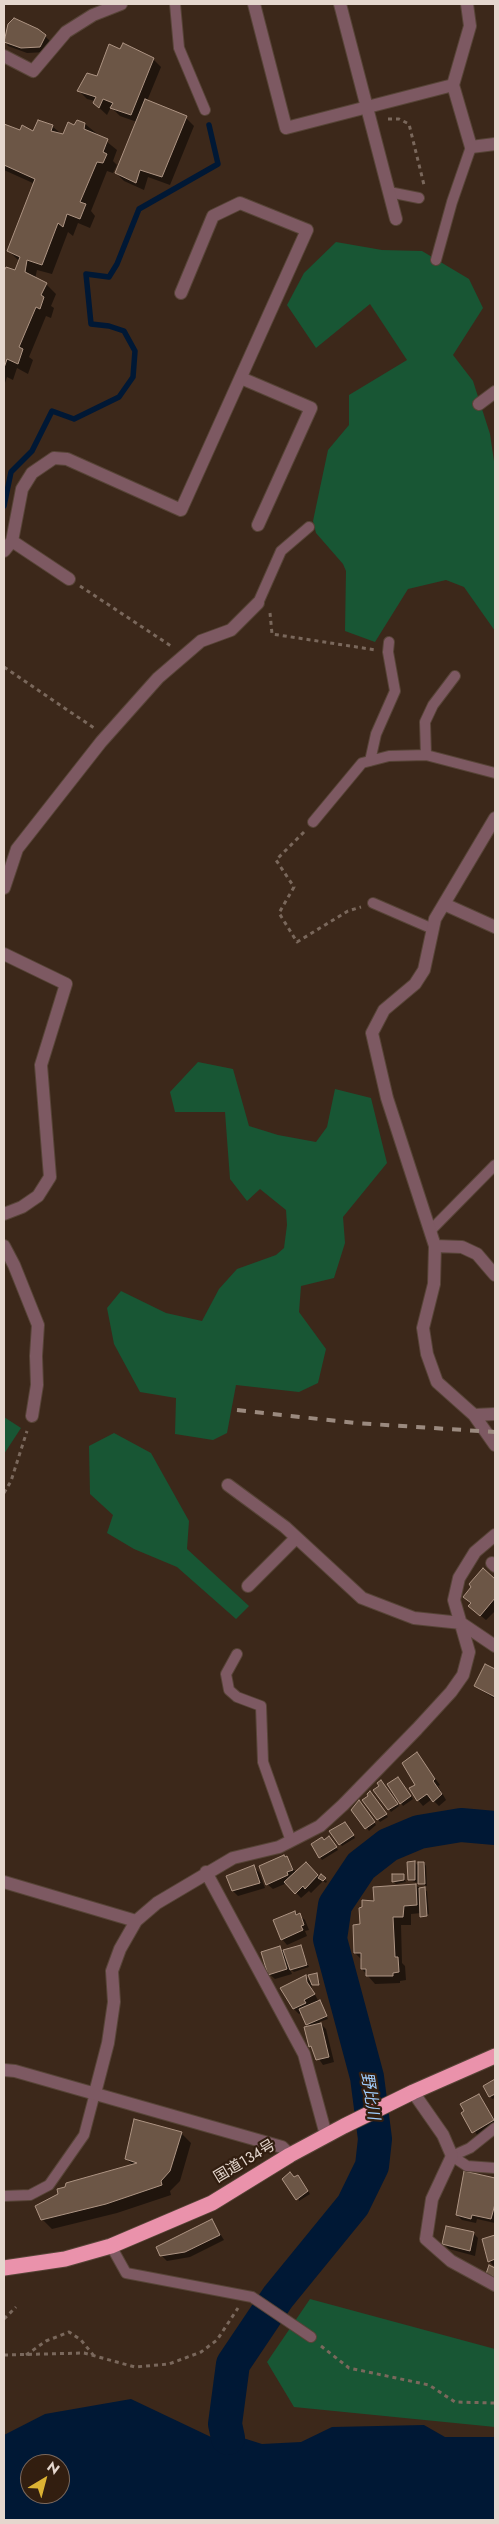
<!DOCTYPE html>
<html>
<head>
<meta charset="utf-8">
<style>
  body { margin:0 }
  #map { position:relative; width:499px; height:2524px; overflow:hidden; background:#3c281a; font-family:Jost,sans-serif }
  canvas { display:block }
  .frame { position:absolute; inset:0; border:5px solid #e5d7ce; pointer-events:none }
  .north { position:absolute; left:20px; top:2454px; width:50px; height:50px; box-sizing:border-box; background:#321e10; border:1px solid #7a685c; border-radius:50%; rotate:37deg; font-size:14px; font-weight:700; line-height:20px; text-align:center; color:#e5d7ce }
  .north::after { content:''; display:block; margin:auto; width:18px; height:22px; background:#dcb233; clip-path:polygon(50% 0,100% 100%,50% 72%,0 100%) }
</style>
</head>
<body>
<div id="map">
<canvas width="499" height="2524"></canvas>
<div class="frame"></div>
<div class="north">N</div>
</div>
<script>
const context = document.querySelector('canvas').getContext('2d');
context.lineJoin = 'round';
function fillPath(path, color) {
  context.fillStyle = color;
  context.fill(path, 'evenodd');
}
function shape(rows) {
  const path = new Path2D();
  for (const r of rows) {
    path.moveTo(r[0], r[1]);
    for (let i = 2; i < r.length; i += 2) path.lineTo(r[i], r[i + 1]);
  }
  return path;
}
function stroke(path, color, width, dash) {
  context.strokeStyle = color;
  context.lineWidth = width;
  context.lineCap = dash ? 'butt' : 'round';
  context.setLineDash(dash || []);
  context.stroke(path);
}
function write(font, color, halo, rows, align = 'center') {
  context.font = font + ' Jost,"Noto Sans JP",sans-serif';
  context.lineWidth = 4.5;
  context.setLineDash([]);
  context.textBaseline = 'middle';
  context.strokeStyle = halo;
  context.fillStyle = color;
  for (const [text, x, y, turn = 0] of rows) {
    context.save();
    context.translate(x, y);
    context.rotate((+turn || 0) * Math.PI / 180);
    context.textAlign = isNaN(turn) ? turn : align;
    if (halo) context.strokeText(text, 0, 0);
    context.fillText(text, 0, 0);
    context.restore();
  }
}
const green = shape([
  [336,242,382,250,422,251,469,279,483,308,453,355,473,381,490,434,495,468,495,631,464,587,446,580,408,589,375,642,345,631,346,571,343,564,316,533,313,521,328,450,349,425,349,395,407,360,370,304,316,348,287,305,304,273],
  [198,1062,233,1069,249,1126,278,1135,316,1142,327,1127,335,1089,371,1098,387,1163,343,1217,345,1243,334,1278,301,1286,299,1312,326,1349,318,1383,299,1392,236,1385,227,1433,213,1440,175,1434,176,1398,140,1392,114,1344,107,1308,121,1291,166,1313,202,1321,219,1289,237,1269,276,1255,284,1248,287,1225,286,1210,260,1189,247,1201,230,1179,225,1112,175,1112,170,1092],
  [4,1417,21,1428,4,1454],
  [114,1433,151,1453,189,1521,187,1549,249,1606,236,1619,177,1567,134,1549,107,1533,113,1515,90,1494,89,1446],
  [310,2299,495,2349,495,2427,294,2407,267,2362]
]);
const water = shape([
  [131,2399,211,2437,243,2438,262,2444,301,2442,332,2427,424,2425,445,2437,495,2437,495,2520,4,2520,4,2435,45,2414],
  [30,2464,60,2464,60,2494,30,2494]
]);
const shadow = shape([
  [9,25,45,36,51,42,46,52,27,53,8,46,4,39],
  [153,59,161,67,147,101,186,118,194,126,170,185,148,177,144,190,124,181,116,173,137,122,120,116,111,107,107,115,94,103,95,101,87,99,79,91,97,78],
  [39,122,53,127,64,136,75,126,85,124,117,150,113,161,117,165,113,173,107,171,91,211,95,216,90,228,78,223,73,236,68,232,52,274,37,270,35,279,46,284,56,294,51,306,54,308,51,318,46,316,29,357,33,360,28,374,17,368,13,380,7,377,4,386,4,273,7,268,16,271,19,261,9,251,35,184,4,170,4,125,20,132,33,133],
  [483,1569,495,1581,495,1611,486,1620,475,1611,465,1597],
  [486,1666,495,1670,495,1699,475,1686],
  [417,1754,440,1785,438,1786,446,1800,439,1806,432,1799,423,1806,418,1800],
  [398,1778,413,1799,403,1806,388,1784],
  [383,1784,399,1806,391,1812,375,1790],
  [372,1795,388,1817,380,1822,378,1819],
  [362,1804,376,1825,369,1831,353,1810],
  [347,1825,355,1838,342,1846,340,1844],
  [331,1840,338,1850,322,1860,312,1845],
  [287,1858,296,1873,306,1864,320,1878,327,1881,326,1883,323,1881,311,1893,309,1891,301,1898,287,1883,273,1889,267,1884],
  [415,1862,419,1867,424,1863,426,1866,427,1886,409,1880],
  [253,1867,259,1872,265,1888,238,1896,233,1891],
  [403,1876,406,1882,396,1884,393,1881],
  [416,1886,427,1891,429,1914,422,1917,421,1913,411,1914,411,1925,401,1925,402,1963,405,1966,406,1980,400,1981,400,1983,375,1984,362,1969,362,1960,355,1953,361,1925,375,1902],
  [295,1912,305,1920,309,1930,305,1931,307,1936,287,1945,282,1939],
  [300,1947,309,1967,294,1972,290,1969,292,1974,275,1979,269,1974,280,1948,283,1951],
  [316,1974,320,1983,312,1984,311,1983,312,1989,328,2019,319,2022,326,2029,334,2062,323,2065,310,2046,310,2027,302,2013,299,2014,294,2009,282,1988,306,1977,312,1983],
  [495,2080,495,2098,492,2099,485,2086],
  [479,2096,495,2120,495,2128,479,2138,463,2113],
  [181,2133,191,2143,180,2181,170,2191,171,2195,117,2213,52,2229,42,2219,59,2195,133,2165,126,2159],
  [465,2173,495,2179,495,2223,477,2219,476,2223,462,2220,457,2215],
  [298,2176,310,2194,299,2201,294,2179],
  [212,2221,224,2240,190,2257,167,2261,161,2255],
  [473,2233,478,2238,475,2256,449,2249,444,2244],
  [495,2236,495,2266,494,2266,489,2261,483,2240]
]);
const stream = shape([
  [4,506,11,472,32,451,52,411,74,419,119,397,133,377,135,351,124,331,109,326,91,324,86,274,109,277,117,264,139,209,218,164,209,125]
]);
const river = shape([
  [228,2438,225,2424,233,2364,278,2297,353,2205,372,2166,375,2139,367,2077,330,1939,335,1905,361,1866,388,1845,419,1832,461,1825,495,1828]
]);
const building = shape([
  [14,18,38,29,46,35,40,47,21,48,4,42,8,24,14,18],
  [123,43,154,58,131,115,110,108,113,103,103,99,99,108,93,103,96,97,77,91,87,73,97,76,109,44,120,49,123,43],
  [145,99,187,116,162,177,140,170,136,183,115,173,145,99],
  [38,120,53,125,51,131,63,134,68,122,74,125,77,120,85,123,84,129,108,139,103,152,107,154,103,163,97,162,80,202,86,204,80,219,67,214,63,227,58,223,42,265,27,260,25,272,47,283,41,295,44,297,40,309,36,307,19,347,23,349,18,364,7,359,4,368,4,271,6,267,15,270,20,257,7,251,35,179,4,165,4,124,20,130,22,125,33,131,38,120],
  [483,1568,495,1579,495,1598,480,1616,468,1606,471,1603,463,1597,471,1587,469,1584,483,1568],
  [485,1664,495,1669,495,1697,474,1686,485,1664],
  [417,1752,435,1779,433,1781,442,1794,433,1802,427,1794,417,1801,409,1788,415,1785,402,1763,417,1752],
  [398,1777,411,1796,400,1804,387,1784,398,1777],
  [381,1780,398,1804,388,1810,373,1790,379,1786,377,1783,381,1780],
  [370,1791,387,1814,377,1820,362,1800,368,1796,367,1794,370,1791],
  [359,1800,375,1822,365,1829,351,1810,359,1800],
  [345,1822,354,1835,339,1845,329,1831,345,1822],
  [329,1836,337,1847,319,1858,311,1844,322,1837,324,1840,329,1836],
  [284,1855,285,1857,287,1856,293,1870,287,1872,288,1875,266,1885,259,1866,284,1855],
  [415,1861,415,1880,408,1880,407,1862,415,1861],
  [306,1862,318,1875,305,1889,303,1886,295,1894,284,1882,306,1862],
  [418,1862,424,1862,425,1884,418,1884,418,1862],
  [254,1865,260,1883,232,1891,226,1876,254,1865],
  [321,1874,326,1878,323,1881,318,1878,321,1874],
  [392,1874,404,1874,404,1880,392,1882,392,1874],
  [416,1884,417,1905,404,1906,403,1917,393,1917,395,1957,398,1957,399,1972,393,1973,393,1976,366,1976,366,1969,361,1969,361,1953,354,1953,353,1925,360,1924,359,1908,362,1907,362,1900,374,1901,373,1887,416,1884],
  [425,1887,427,1916,420,1917,419,1888,425,1887],
  [295,1911,296,1915,300,1913,304,1925,301,1926,303,1930,281,1940,273,1920,295,1911],
  [301,1945,307,1965,290,1970,283,1950,301,1945],
  [280,1946,287,1969,268,1975,261,1952,280,1946],
  [317,1973,319,1985,312,1985,308,1975,317,1973],
  [306,1975,307,1982,315,1994,304,2000,306,2003,293,2009,280,1988,306,1975],
  [320,2000,327,2016,306,2025,299,2009,320,2000],
  [321,2023,329,2057,316,2060,311,2046,309,2047,304,2027,321,2023],
  [495,2079,495,2094,489,2097,483,2086,495,2079],
  [479,2094,494,2120,472,2133,461,2113,464,2111,460,2104,479,2094],
  [134,2119,182,2132,170,2171,161,2181,162,2185,106,2204,41,2220,35,2206,58,2194,57,2189,65,2187,66,2183,137,2163,125,2159,134,2119],
  [464,2171,495,2178,495,2204,491,2219,472,2215,471,2219,456,2215,464,2171],
  [290,2172,294,2177,298,2175,308,2191,296,2200,282,2179,290,2172],
  [212,2219,220,2235,185,2252,160,2256,156,2247,212,2219],
  [446,2226,474,2232,470,2251,442,2244,446,2226],
  [495,2235,495,2259,488,2262,482,2239,495,2235],
  [489,2265,495,2268,495,2277,486,2274,489,2265]
]);
const path = shape([
  [388,119,399,119,409,124,424,185],
  [80,586,171,646],
  [270,613,272,634,376,650],
  [4,667,94,728],
  [304,832,276,860,294,887,279,913,297,942,348,911,361,907],
  [4,1493,11,1481,27,1431],
  [4,2319,16,2307],
  [321,2346,349,2368,429,2385,455,2402,495,2403],
  [4,2355,84,2353,135,2367,169,2364,201,2352,217,2340,238,2308],
  [26,2355,46,2341,69,2332,81,2340,94,2356]
]);
const lane = shape([
  [175,4,179,48,205,110],
  [389,192,419,198],
  [436,260,452,202,471,147],
  [258,603,281,551,309,527],
  [426,755,425,722,433,705,455,676],
  [370,761,376,734,395,691,388,652,389,642],
  [313,822,362,763,389,756,426,755,495,773],
  [373,903,433,929],
  [431,1230,495,1165],
  [237,1654,226,1674,229,1690,237,1697,261,1706,263,1762,291,1841],
  [452,2156,470,2148,495,2128],
  [452,2156,467,2166,495,2168],
  [4,2196,30,2195,49,2185,84,2135,95,2093],
  [111,2246,126,2273,252,2297,311,2337]
]);
const street = shape([
  [254,4,286,128,453,85,471,147,495,144],
  [340,4,396,219],
  [4,56,33,71,66,32,93,15,121,4],
  [453,85,470,26,467,4],
  [241,378,311,408,258,525],
  [479,404,495,392],
  [12,541,69,579],
  [4,551,12,541,22,489,32,473,54,458,67,459,181,510,307,230,240,203,213,216,181,293],
  [495,818,435,919,424,970,415,984,384,1010,372,1033,387,1098,435,1246,434,1284,423,1328,427,1354,437,1382,474,1415,495,1445],
  [4,888,17,849,101,742,158,678,201,641,231,630,258,603],
  [444,904,495,927],
  [4,954,66,984,41,1065,50,1177,38,1196,22,1207,4,1214],
  [4,1246,14,1265,38,1325,36,1356,37,1385,32,1416],
  [435,1246,462,1247,477,1254,495,1275],
  [474,1415,495,1414],
  [228,1485,285,1527,362,1598,414,1618,461,1623,495,1646],
  [492,1563,495,1566],
  [248,1586,296,1538],
  [206,1872,304,2054,326,2135],
  [4,1882,136,1921],
  [4,2070,15,2071,282,2147,290,2155],
  [413,2092,443,2135,452,2156,432,2199,426,2239,451,2261,495,2285],
  [95,2093,108,2043,114,2002,112,1971,120,1949,136,1921,157,1903,233,1858,279,1847,320,1826,343,1805,417,1729,451,1692,463,1675,469,1652,454,1600,459,1578,475,1552,495,1535]
]);
const highway = shape([
  [4,2268,65,2259,111,2246,212,2203,290,2155,344,2126,413,2092,495,2056]
]);
const rail = shape([
  [237,1410,355,1423,495,1432]
]);
const streetNames = [
  ["国道134号",245,2162,-31]
];
const waterNames = [
  ["野比川",369,2096,81]
];
fillPath(green, '#185634');
fillPath(water, '#001835');
fillPath(shadow, '#0007');
stroke(stream, '#001835', 5.5);
stroke(river, '#001835', 34);
fillPath(building, '#6c5646');
stroke(building, '#ad9483', 1);
stroke(lane, '#574437', 12);
stroke(street, '#574437', 14);
stroke(highway, '#574437', 17);
stroke(path, '#7a685c', 3, [4, 4]);
stroke(lane, '#7d5962', 10);
stroke(street, '#7d5962', 12);
stroke(highway, '#ea92ab', 15);
stroke(rail, '#9b8a7f', 4, [9, 9]);
write('15px', '#e5d7ce', '#321e10', streetNames);
write('italic 16px', '#9fccfc', '#321e10', waterNames);
</script>
</body>
</html>
